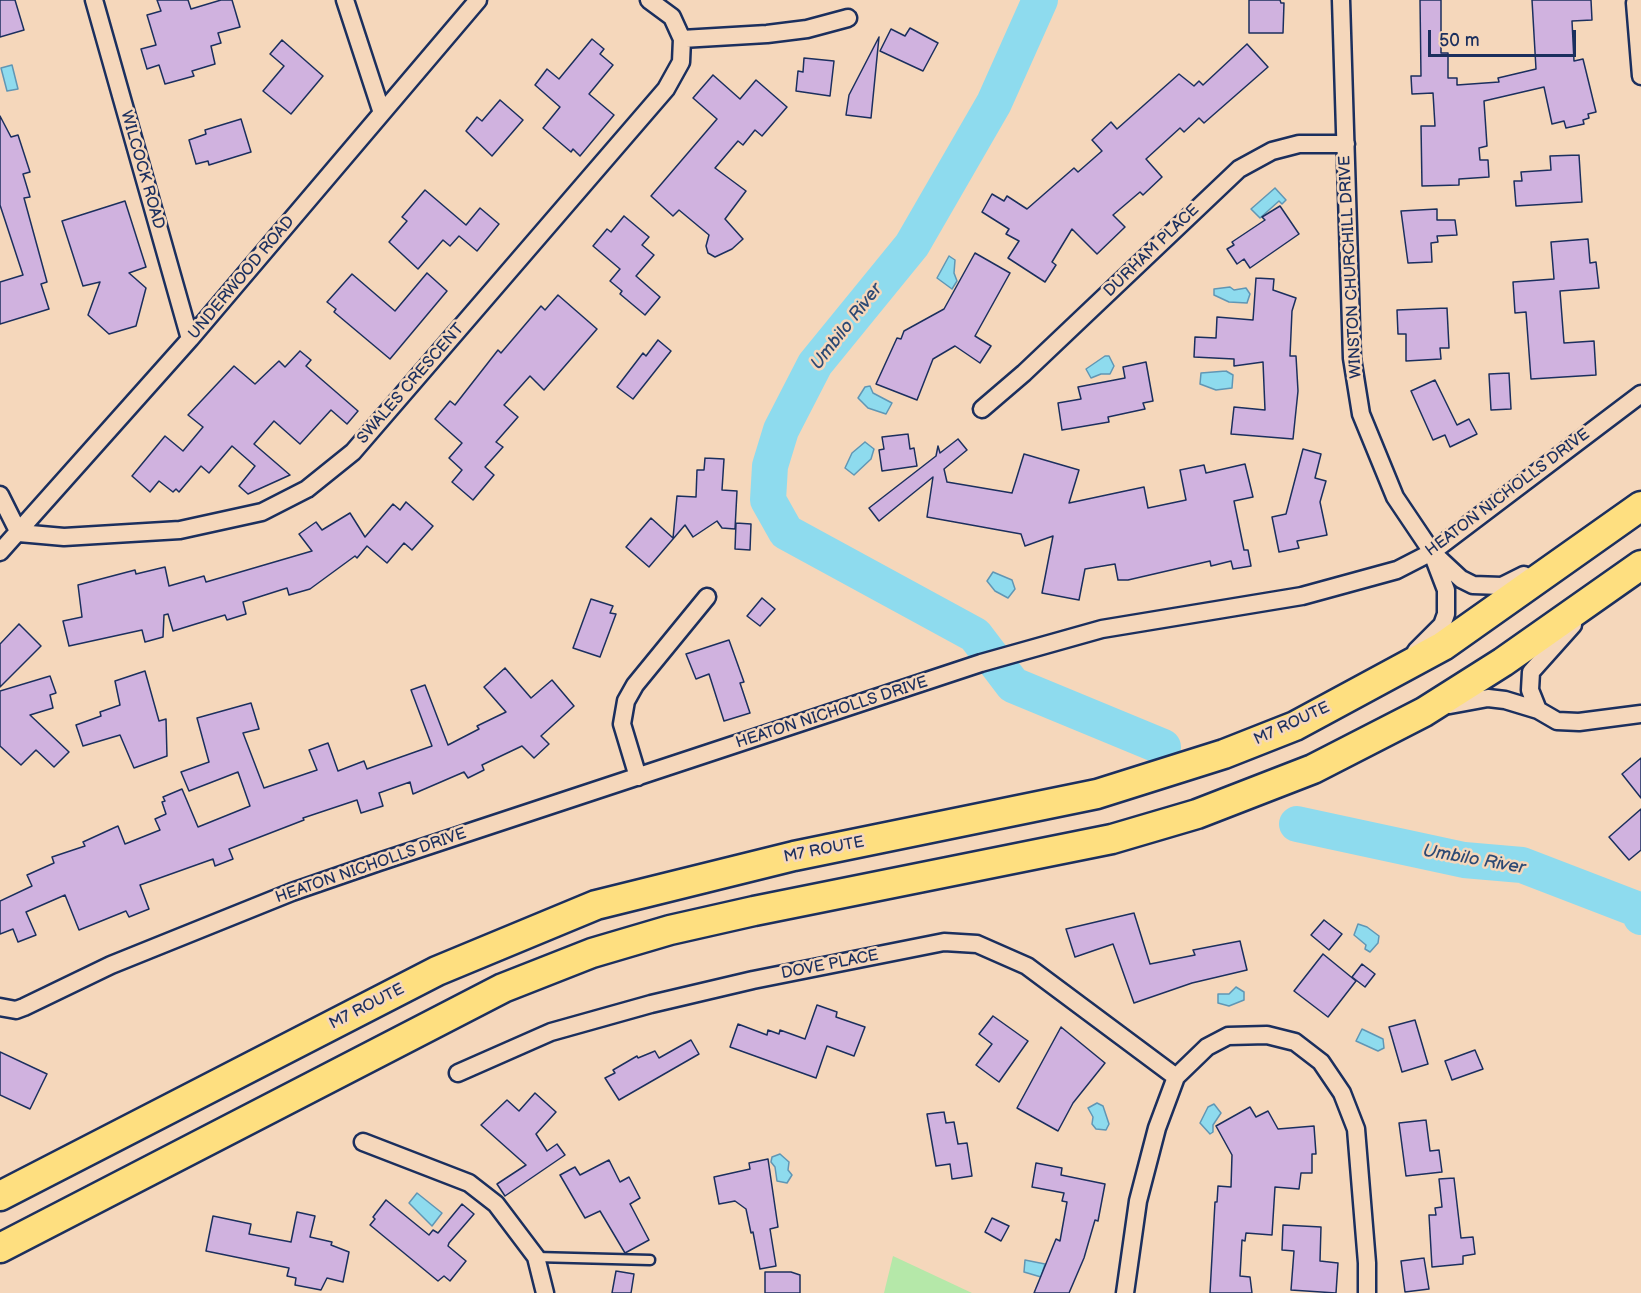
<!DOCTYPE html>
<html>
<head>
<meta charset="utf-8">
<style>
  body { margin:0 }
  #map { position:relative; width:1641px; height:1293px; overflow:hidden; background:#f5d7bb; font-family:"Balsamiq Sans",sans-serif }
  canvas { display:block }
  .scale { position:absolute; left:1428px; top:30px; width:148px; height:27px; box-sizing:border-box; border:3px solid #1b2f5e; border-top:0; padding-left:8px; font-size:18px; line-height:21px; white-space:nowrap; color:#1b2f5e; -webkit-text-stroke:4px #f5d7bb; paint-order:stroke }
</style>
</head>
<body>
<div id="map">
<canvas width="1641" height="1293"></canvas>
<div class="scale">50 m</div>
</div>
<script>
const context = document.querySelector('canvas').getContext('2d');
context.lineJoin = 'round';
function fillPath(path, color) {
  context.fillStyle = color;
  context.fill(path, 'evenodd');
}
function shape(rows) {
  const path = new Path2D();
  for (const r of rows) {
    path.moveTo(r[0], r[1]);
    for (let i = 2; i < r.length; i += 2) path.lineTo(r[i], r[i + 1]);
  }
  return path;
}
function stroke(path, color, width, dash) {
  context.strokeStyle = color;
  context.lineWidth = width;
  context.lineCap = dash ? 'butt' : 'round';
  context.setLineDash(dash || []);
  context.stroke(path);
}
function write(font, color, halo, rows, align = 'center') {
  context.font = font + ' "Balsamiq Sans",sans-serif';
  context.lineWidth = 5;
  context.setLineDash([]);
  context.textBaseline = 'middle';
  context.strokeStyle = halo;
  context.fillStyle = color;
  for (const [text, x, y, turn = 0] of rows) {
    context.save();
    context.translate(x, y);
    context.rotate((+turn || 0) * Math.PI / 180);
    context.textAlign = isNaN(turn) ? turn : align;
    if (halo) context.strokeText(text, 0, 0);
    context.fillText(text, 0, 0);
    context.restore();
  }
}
const green = shape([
  [893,1256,972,1293,884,1293]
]);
const water = shape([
  [12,65,18,89,7,91,1,68,12,65],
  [1275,188,1286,200,1282,204,1279,201,1260,218,1251,209,1275,188],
  [949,256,955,260,954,273,957,281,952,289,937,278,949,256],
  [1230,287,1234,290,1246,288,1250,294,1247,303,1229,302,1214,295,1214,289,1230,287],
  [1105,356,1109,356,1114,366,1110,374,1101,374,1091,378,1086,369,1105,356],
  [1226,371,1233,375,1232,388,1216,390,1200,384,1201,373,1226,371],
  [870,386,873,393,892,403,886,414,868,408,858,398,865,387,870,386],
  [865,442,874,449,871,459,854,475,845,468,852,453,865,442],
  [993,572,1012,580,1015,589,1008,598,995,591,987,581,993,572],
  [1358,924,1367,927,1379,936,1378,943,1370,952,1365,949,1366,945,1354,935,1358,924],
  [1236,987,1244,992,1244,1000,1229,1006,1218,1003,1218,994,1229,994,1236,987],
  [1362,1029,1383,1039,1384,1048,1378,1051,1356,1041,1362,1029],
  [1097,1103,1103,1106,1109,1124,1106,1130,1096,1129,1092,1124,1093,1117,1088,1108,1097,1103],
  [1214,1104,1221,1113,1213,1125,1213,1132,1210,1134,1200,1123,1208,1107,1214,1104],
  [780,1154,789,1162,788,1170,792,1175,787,1183,777,1181,775,1167,771,1162,772,1157,780,1154],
  [417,1193,442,1213,432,1226,409,1203,417,1193],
  [1025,1260,1045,1264,1041,1277,1024,1272,1025,1260]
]);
const river = shape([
  [1040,0,994,103,912,245,815,364,781,430,770,466,768,500,786,532,975,635,1013,685,1163,747],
  [1297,824,1464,860,1522,865,1639,910,1641,917]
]);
const building = shape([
  [0,0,15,0,24,30,0,37,0,0],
  [157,0,188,0,191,9,221,0,232,0,240,27,218,33,221,43,211,46,215,64,192,71,194,76,165,84,159,65,147,69,141,49,156,45,147,15,161,11,157,0],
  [1249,0,1280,0,1281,3,1284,3,1283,33,1249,33,1249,0],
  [1420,0,1441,0,1441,53,1448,53,1448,78,1457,78,1457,85,1499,82,1498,78,1536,69,1532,0,1591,0,1592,20,1572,21,1574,61,1583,59,1596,112,1588,114,1589,118,1583,120,1584,124,1566,128,1564,121,1552,124,1544,87,1484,101,1487,146,1479,148,1480,160,1488,160,1489,177,1459,179,1459,185,1422,186,1421,126,1435,126,1433,93,1412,94,1411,76,1421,76,1420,0],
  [910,28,938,43,923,71,880,51,891,29,905,36,910,28],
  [879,37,871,118,846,115,849,95,879,37],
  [592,39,604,49,600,54,613,65,589,94,614,115,580,156,573,149,571,152,543,128,560,107,535,85,547,69,559,79,592,39],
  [282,40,323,76,291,114,263,91,284,66,270,54,282,40],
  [1247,44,1268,67,1204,123,1199,118,1184,132,1180,128,1146,159,1162,177,1143,195,1140,192,1113,215,1125,227,1097,254,1072,229,1052,262,1056,265,1045,282,1008,258,1019,241,1006,234,1009,229,982,212,992,194,1004,201,1007,196,1027,209,1074,168,1078,172,1102,151,1092,140,1111,122,1117,129,1179,74,1194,86,1199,81,1203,85,1247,44],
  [804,58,834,61,830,96,796,91,798,71,803,72,804,58],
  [713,75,740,99,756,80,787,107,762,136,755,130,743,145,738,141,715,168,746,191,725,219,743,239,732,249,715,257,708,253,706,246,709,235,679,210,673,216,651,196,717,119,693,98,713,75],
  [500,100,523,120,492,156,466,131,477,117,482,121,500,100],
  [0,116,11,137,18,135,30,172,23,174,30,197,24,198,47,282,41,284,49,309,0,324,0,282,23,275,0,205,0,116],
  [241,119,251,152,209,165,208,161,196,164,189,140,206,134,205,130,241,119],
  [1579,155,1582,202,1516,206,1514,181,1522,181,1521,172,1551,170,1550,156,1579,155],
  [425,190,466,225,480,208,499,224,477,251,459,236,450,246,443,240,418,269,389,242,407,221,402,217,425,190],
  [125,201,146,267,129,273,146,288,136,326,109,334,88,315,100,282,83,286,62,221,125,201],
  [1280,206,1299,234,1250,268,1244,259,1237,264,1227,249,1234,245,1232,242,1265,220,1262,217,1280,206],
  [1437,209,1437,220,1455,220,1457,235,1437,236,1438,242,1431,243,1432,262,1408,263,1401,211,1437,209],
  [624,216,649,237,642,245,654,255,636,276,660,297,645,315,620,294,622,291,610,281,620,269,593,246,607,229,611,232,624,216],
  [1588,239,1590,263,1596,262,1599,288,1560,291,1564,343,1594,341,1596,375,1531,379,1526,312,1515,313,1513,282,1554,279,1551,242,1588,239],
  [975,253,1010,273,975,336,991,346,980,363,955,346,933,359,917,400,876,384,897,338,901,339,904,331,944,309,975,253],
  [427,273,447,291,390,359,334,312,336,309,327,302,352,274,395,311,427,273],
  [1256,278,1274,279,1273,290,1296,298,1292,311,1290,356,1296,356,1298,391,1293,439,1231,434,1234,407,1265,410,1263,362,1234,366,1234,359,1194,357,1195,337,1216,338,1217,317,1253,320,1256,278],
  [558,295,597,329,544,390,530,376,504,405,518,417,496,442,503,447,485,467,494,475,473,500,452,482,462,470,449,458,462,443,435,419,450,401,455,405,498,350,501,353,541,306,545,310,558,295],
  [1447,308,1449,348,1440,348,1441,359,1406,361,1406,334,1398,334,1397,310,1447,308],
  [658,340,671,351,633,399,617,387,643,353,646,356,658,340],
  [300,351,311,360,306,366,358,411,347,424,331,410,300,444,274,421,254,444,290,475,248,494,239,486,255,466,232,446,209,473,201,466,179,492,176,489,173,492,159,481,150,492,132,476,165,436,183,451,203,427,188,415,234,366,255,384,279,361,285,367,300,351],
  [1146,362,1153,401,1143,403,1145,409,1108,417,1109,422,1062,430,1058,403,1081,399,1078,387,1125,378,1123,367,1146,362],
  [1509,373,1511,409,1491,410,1489,374,1509,373],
  [1435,380,1457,425,1469,419,1477,434,1450,447,1445,435,1433,440,1411,391,1435,380],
  [908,434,910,449,914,448,917,466,882,471,879,450,884,449,882,437,908,434],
  [958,439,967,450,944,469,947,482,1012,493,1024,454,1079,470,1069,503,1144,487,1148,508,1186,500,1180,470,1204,465,1206,473,1245,464,1253,497,1234,501,1244,550,1248,550,1251,566,1233,569,1231,561,1211,566,1210,561,1128,580,1118,580,1115,564,1085,569,1079,600,1042,593,1053,536,1025,546,1021,534,927,517,933,477,879,521,869,508,936,456,938,446,940,453,958,439],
  [1303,449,1321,454,1315,478,1326,481,1320,502,1327,535,1297,541,1299,548,1279,552,1272,517,1286,514,1303,449],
  [705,458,724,459,722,490,737,491,735,529,722,528,717,521,693,537,685,525,649,567,626,547,651,518,673,538,677,496,696,497,697,470,704,470,705,458],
  [406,502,433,526,412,550,404,543,387,563,367,546,357,558,355,556,310,589,289,595,287,588,243,602,246,614,227,620,225,615,173,631,168,614,164,615,163,637,145,642,142,630,69,646,63,621,82,617,78,585,135,570,136,574,165,567,169,586,204,576,206,582,312,551,299,534,316,522,322,530,350,513,365,537,393,504,400,510,406,502],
  [736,523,751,524,750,550,735,549,736,523],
  [762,598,775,609,760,626,747,616,762,598],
  [591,599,613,606,610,613,616,614,600,657,573,648,591,599],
  [19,624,41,646,0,687,0,644,19,624],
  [729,640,744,682,740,683,750,713,724,721,709,674,696,679,686,654,729,640],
  [505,668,531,698,552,680,574,706,541,736,549,744,534,758,522,746,482,765,484,770,468,778,464,772,413,794,410,782,379,793,383,806,361,813,357,800,303,818,304,820,229,849,233,859,215,866,213,859,140,885,149,909,129,917,126,911,79,930,65,895,26,912,36,935,18,942,13,929,0,934,0,901,32,886,27,875,54,863,52,857,85,846,83,842,118,826,125,844,160,830,155,819,166,814,162,802,165,801,163,797,182,789,198,827,250,806,238,772,189,791,181,772,209,762,197,718,251,703,259,729,243,733,264,788,317,770,309,750,328,743,338,771,364,761,367,769,432,746,411,690,425,685,448,745,479,729,477,726,506,712,484,687,505,668],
  [145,671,159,721,166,719,167,756,134,768,120,735,83,746,76,725,101,716,100,712,120,705,115,681,145,671],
  [50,676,56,693,50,695,53,708,30,715,69,752,54,767,36,750,21,765,0,746,0,691,50,676],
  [1641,758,1641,798,1622,774,1641,758],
  [1641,809,1641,850,1629,860,1609,837,1641,809],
  [1134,913,1150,964,1195,955,1193,950,1240,941,1247,970,1192,983,1134,1003,1113,944,1075,957,1066,929,1134,913],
  [1324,920,1342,934,1329,950,1311,935,1324,920],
  [1323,954,1356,981,1328,1017,1294,991,1323,954],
  [1362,964,1375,974,1365,987,1352,977,1362,964],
  [817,1005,837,1012,836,1017,865,1027,854,1056,827,1046,816,1078,730,1047,738,1024,767,1035,768,1030,779,1034,780,1030,805,1039,817,1005],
  [993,1016,1028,1041,999,1082,976,1065,992,1044,979,1034,993,1016],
  [1415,1020,1428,1064,1402,1072,1389,1027,1415,1020],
  [1061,1027,1105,1063,1073,1103,1058,1131,1017,1108,1061,1027],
  [691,1040,699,1054,619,1100,605,1078,615,1073,613,1070,637,1056,638,1058,655,1051,659,1058,691,1040],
  [1475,1050,1483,1069,1452,1080,1445,1061,1475,1050],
  [0,1052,47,1074,30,1109,0,1095,0,1052],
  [535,1093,556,1112,536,1134,547,1151,557,1144,565,1155,505,1196,497,1184,526,1165,481,1125,507,1100,519,1111,535,1093],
  [1250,1107,1256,1117,1268,1111,1278,1129,1314,1126,1316,1154,1312,1154,1312,1173,1301,1173,1299,1189,1275,1187,1272,1235,1246,1233,1245,1241,1242,1240,1240,1276,1250,1277,1252,1293,1210,1293,1215,1202,1217,1202,1218,1186,1231,1187,1232,1155,1216,1126,1250,1107],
  [944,1112,946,1123,954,1122,958,1144,967,1143,972,1176,952,1179,950,1164,936,1166,927,1114,944,1112],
  [1426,1120,1430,1151,1439,1150,1442,1172,1406,1176,1399,1123,1426,1120],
  [768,1159,778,1227,770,1229,776,1266,760,1269,753,1232,751,1233,746,1209,735,1201,719,1204,714,1177,750,1169,749,1163,768,1159],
  [609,1160,620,1182,629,1177,640,1198,630,1204,649,1240,625,1253,600,1211,585,1218,560,1175,575,1167,580,1175,609,1160],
  [1036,1163,1062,1168,1061,1175,1105,1184,1098,1221,1095,1220,1084,1258,1069,1293,1034,1293,1056,1239,1060,1241,1067,1202,1062,1201,1064,1193,1032,1187,1036,1163],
  [1454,1178,1461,1238,1473,1237,1475,1254,1463,1256,1463,1264,1432,1267,1429,1215,1436,1215,1435,1208,1442,1207,1439,1179,1454,1178],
  [386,1200,429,1235,433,1230,438,1233,462,1204,474,1214,449,1243,448,1246,466,1261,450,1281,444,1276,438,1281,370,1225,375,1219,373,1217,386,1200],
  [297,1212,315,1216,310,1237,332,1242,331,1245,349,1252,343,1282,327,1278,321,1290,295,1285,296,1278,287,1276,289,1268,206,1251,213,1216,251,1224,249,1234,291,1242,297,1212],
  [992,1218,1009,1226,1001,1241,985,1232,992,1218],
  [1283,1225,1321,1227,1320,1261,1338,1263,1336,1293,1291,1290,1294,1251,1282,1250,1283,1225],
  [1424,1258,1429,1289,1405,1292,1401,1261,1424,1258],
  [616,1271,634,1274,631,1293,612,1293,616,1271],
  [765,1272,791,1272,800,1275,800,1293,765,1293,765,1272]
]);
const service = shape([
  [536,1257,650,1260]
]);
const minor = shape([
  [94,0,190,339],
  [345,0,382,113],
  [649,0,672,17,682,39,767,34,807,29,848,18],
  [1341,0,1352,358,1361,414,1395,497,1432,552,1461,579,1473,585,1502,586,1524,575],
  [1635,3,1641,76],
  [982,409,1024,373,1239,169,1272,151,1299,144,1346,144],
  [0,495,19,533,64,537,180,530,262,512,307,489,353,452,666,89,681,62,682,39],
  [0,552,190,339,478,0],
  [1416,651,1442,625,1446,614,1446,590,1433,556],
  [1450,705,1488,698,1505,700,1538,710,1557,721,1579,722,1641,714],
  [1538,710,1530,690,1531,672,1573,625],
  [638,777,622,724,626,701,635,685,707,597],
  [0,1007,16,1010,24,1007,111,965,292,892,379,862,981,663,1102,629,1302,596,1397,570,1432,552,1641,394],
  [458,1073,551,1032,651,1004,753,980,944,942,977,944,1027,966,1176,1077],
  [363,1142,469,1183,496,1204,536,1257,545,1293],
  [1125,1293,1138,1201,1157,1128,1176,1077,1207,1047,1228,1036,1267,1035,1295,1042,1321,1062,1342,1093,1356,1129,1367,1263,1367,1293]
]);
const trunk = shape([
  [0,1196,437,971,596,905,794,856,1097,794,1224,754,1295,726,1443,646,1641,506],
  [0,1248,503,988,592,953,670,930,754,911,1112,839,1197,814,1313,769,1424,712,1503,662,1641,565]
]);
const streetNames = [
  ["WILCOCK ROAD",142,170,74],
  ["DURHAM PLACE",1152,251,-44],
  ["WINSTON CHURCHILL DRIVE",1351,267,-93],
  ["UNDERWOOD ROAD",242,278,-50],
  ["SWALES CRESCENT",411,384,-49],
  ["HEATON NICHOLLS DRIVE",1508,493,-37],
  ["HEATON NICHOLLS DRIVE",832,713,-18],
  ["M7 ROUTE",1292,724,-25],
  ["M7 ROUTE",824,850,-11],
  ["HEATON NICHOLLS DRIVE",371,866,-19],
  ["DOVE PLACE",830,965,-11],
  ["M7 ROUTE",367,1007,-27]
];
const waterNames = [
  ["Umbilo River",847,327,-52],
  ["Umbilo River",1474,860,10]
];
fillPath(green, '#b5e8a9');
fillPath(water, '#8edbee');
stroke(water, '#6096b4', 1.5);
stroke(river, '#8edbee', 36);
fillPath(building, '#d0b2df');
stroke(building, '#1b2f5e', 1.5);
stroke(service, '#1b2f5e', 13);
stroke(minor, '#1b2f5e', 21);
stroke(trunk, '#1b2f5e', 33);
stroke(service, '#f5d7bb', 8);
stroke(minor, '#f5d7bb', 16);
stroke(trunk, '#fedf80', 28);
write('16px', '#1b2f5e', '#f5d7bb', streetNames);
write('italic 18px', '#2c4974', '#f5d7bb', waterNames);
</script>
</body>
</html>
